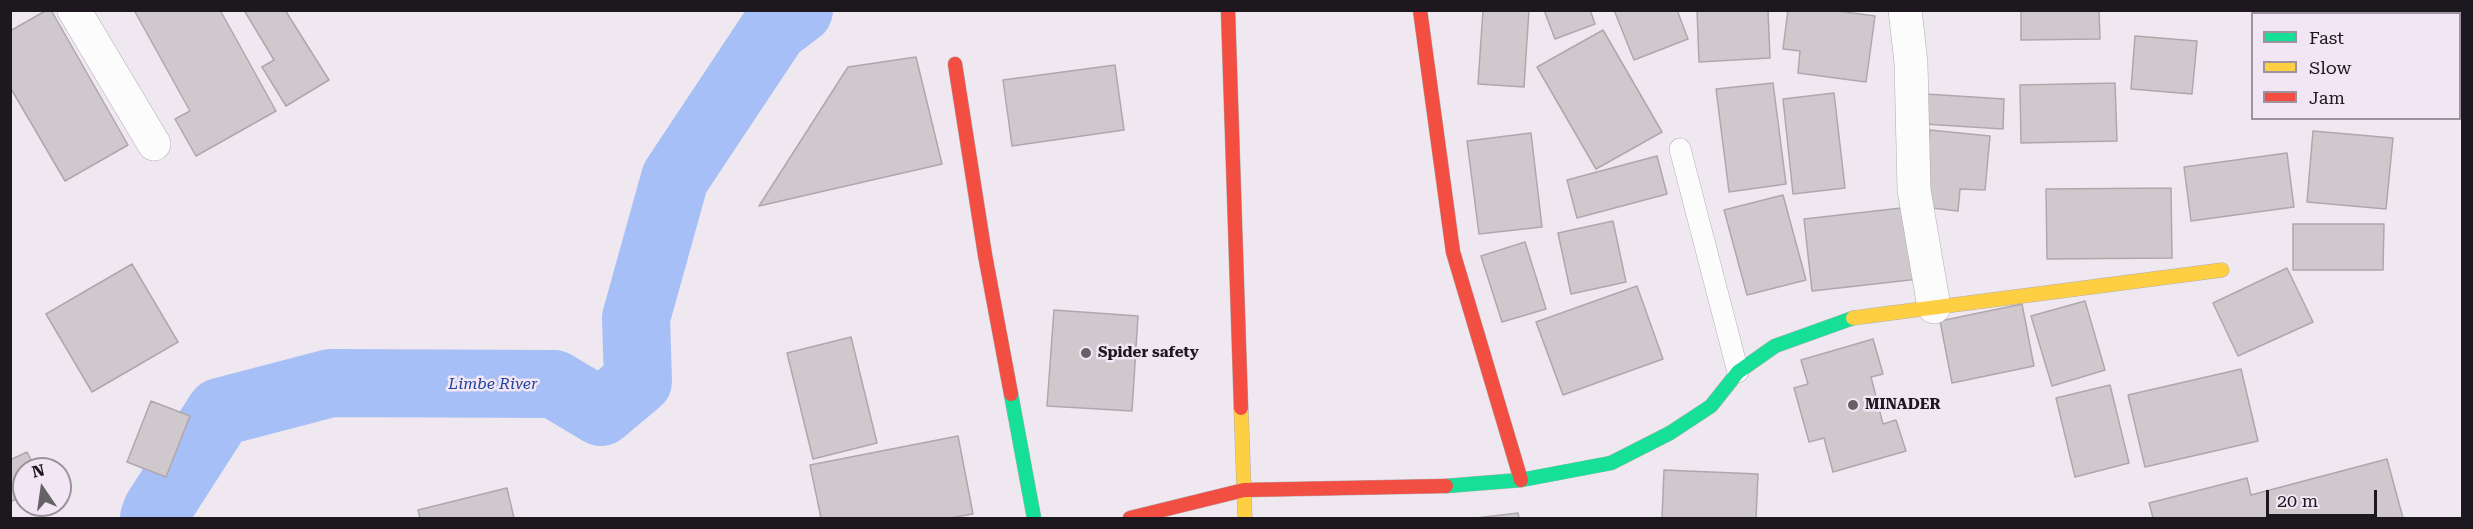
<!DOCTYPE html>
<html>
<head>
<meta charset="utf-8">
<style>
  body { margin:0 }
  #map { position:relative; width:2473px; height:529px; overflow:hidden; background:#efe8f0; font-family:"Roboto Serif",serif }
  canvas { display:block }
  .frame { position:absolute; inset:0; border:12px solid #1c181d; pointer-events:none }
  .legend { position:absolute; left:2251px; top:12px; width:210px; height:108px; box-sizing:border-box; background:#f2e5f4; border:2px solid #9c939e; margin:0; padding:8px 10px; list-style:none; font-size:18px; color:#1c181d }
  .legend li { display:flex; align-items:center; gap:12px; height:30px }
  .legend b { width:30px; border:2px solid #9c939e }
  .north { position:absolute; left:12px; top:457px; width:60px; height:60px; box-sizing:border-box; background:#f2e5f4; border:2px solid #9c939e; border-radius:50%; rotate:347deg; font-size:16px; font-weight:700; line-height:24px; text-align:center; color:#1c181d }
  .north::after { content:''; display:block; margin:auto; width:21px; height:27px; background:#666167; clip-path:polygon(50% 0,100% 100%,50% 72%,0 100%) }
  .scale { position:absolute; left:2266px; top:490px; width:111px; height:27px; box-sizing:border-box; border:3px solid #1c181d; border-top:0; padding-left:8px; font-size:18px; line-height:21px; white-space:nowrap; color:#1c181d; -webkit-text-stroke:4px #f2e5f4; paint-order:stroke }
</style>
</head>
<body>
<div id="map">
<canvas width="2473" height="529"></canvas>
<div class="frame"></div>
<ul class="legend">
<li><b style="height:8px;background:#16e098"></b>Fast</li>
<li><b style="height:8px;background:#ffcf43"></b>Slow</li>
<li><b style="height:8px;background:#f24e42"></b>Jam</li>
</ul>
<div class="north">N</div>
<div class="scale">20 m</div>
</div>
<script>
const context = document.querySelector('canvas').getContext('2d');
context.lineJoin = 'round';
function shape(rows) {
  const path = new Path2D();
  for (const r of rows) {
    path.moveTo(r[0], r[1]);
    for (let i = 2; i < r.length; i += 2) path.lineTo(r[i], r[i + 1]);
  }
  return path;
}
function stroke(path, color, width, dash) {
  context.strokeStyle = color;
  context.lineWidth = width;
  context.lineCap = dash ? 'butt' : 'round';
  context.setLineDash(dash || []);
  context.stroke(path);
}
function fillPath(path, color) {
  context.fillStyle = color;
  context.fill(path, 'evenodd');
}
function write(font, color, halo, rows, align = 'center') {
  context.font = font + ' "Roboto Serif",serif';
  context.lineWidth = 5;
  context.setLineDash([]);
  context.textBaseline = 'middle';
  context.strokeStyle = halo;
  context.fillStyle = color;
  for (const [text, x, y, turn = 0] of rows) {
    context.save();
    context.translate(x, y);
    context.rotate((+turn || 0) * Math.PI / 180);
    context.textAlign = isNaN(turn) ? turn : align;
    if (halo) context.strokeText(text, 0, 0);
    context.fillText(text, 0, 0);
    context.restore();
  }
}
const river = shape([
  [154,518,157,510,220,412,331,383,554,384,601,412,638,381,636,318,675,178,774,29,799,10]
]);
const building = shape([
  [47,10,51,10,128,145,65,181,10,87,10,31,47,10],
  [134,10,220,10,276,111,196,156,175,119,190,111,134,10],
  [244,10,285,10,329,80,286,106,262,67,274,60,244,10],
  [1483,10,1529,10,1524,87,1478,84,1483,10],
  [1544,10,1590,10,1595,24,1555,39,1544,10],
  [1614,10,1677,10,1688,39,1634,60,1614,10],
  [1697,10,1768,10,1770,58,1699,62,1697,10],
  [1788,10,1830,10,1875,16,1866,82,1798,73,1800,51,1783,49,1788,10],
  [2021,10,2099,10,2100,39,2021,40,2021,10],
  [1603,30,1662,132,1596,169,1537,67,1603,30],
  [2135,36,2197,41,2192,94,2131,89,2135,36],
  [916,57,942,164,759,206,848,67,916,57],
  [1115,65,1124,130,1012,146,1003,80,1115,65],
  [1773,83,1786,184,1729,192,1716,89,1773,83],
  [2115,83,2117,141,2021,143,2020,85,2115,83],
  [1834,93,1845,188,1793,194,1783,99,1834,93],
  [1926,94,2004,99,2003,129,1924,124,1926,94],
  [1930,130,1990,136,1985,190,1960,189,1958,211,1923,207,1930,130],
  [2313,131,2393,138,2386,209,2307,202,2313,131],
  [1531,133,1542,227,1479,234,1467,141,1531,133],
  [2287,153,2294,207,2191,221,2184,167,2287,153],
  [1657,156,1667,194,1577,218,1567,180,1657,156],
  [2171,188,2172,258,2047,259,2046,189,2171,188],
  [1783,195,1806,280,1747,295,1724,210,1783,195],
  [1910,207,1919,279,1812,291,1804,219,1910,207],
  [1613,221,1626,282,1571,294,1558,233,1613,221],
  [2293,224,2384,224,2383,270,2293,270,2293,224],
  [1525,242,1546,309,1502,322,1481,256,1525,242],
  [132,264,178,342,92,392,46,314,132,264],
  [2287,268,2313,322,2238,356,2213,303,2287,268],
  [1637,286,1663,359,1563,395,1536,322,1637,286],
  [2085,301,2105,370,2052,386,2031,316,2085,301],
  [2022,304,2034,366,1952,383,1940,321,2022,304],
  [1054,310,1138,316,1132,411,1047,406,1054,310],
  [851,337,877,443,813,459,787,353,851,337],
  [1873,339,1883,374,1871,377,1883,424,1896,420,1906,451,1833,472,1824,438,1809,442,1794,388,1808,384,1801,360,1873,339],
  [2241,369,2258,441,2145,467,2128,395,2241,369],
  [2110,385,2129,463,2075,477,2056,398,2110,385],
  [151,401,190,416,166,477,127,462,151,401],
  [958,436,973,514,950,518,821,518,810,465,958,436],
  [27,452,36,469,24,469,24,495,10,502,10,460,27,452],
  [2387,459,2403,518,2153,518,2149,503,2247,478,2251,495,2387,459],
  [1664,470,1758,474,1756,518,1662,518,1664,470],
  [507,488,514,518,420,518,418,510,507,488],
  [1518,513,1519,518,1476,518,1518,513]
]);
const lane = shape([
  [1680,149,1738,372]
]);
const street = shape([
  [74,10,154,144],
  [1905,10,1911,63,1914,190,1934,307]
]);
const fast = shape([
  [1011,394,1034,518],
  [1446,486,1521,480,1611,463,1670,433,1711,406,1738,372,1775,346,1853,318]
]);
const slow = shape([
  [1853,318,2222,270],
  [1241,408,1245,518]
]);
const jam = shape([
  [1228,10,1241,408],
  [1420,10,1453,252,1521,480],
  [955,64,985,255,1011,394],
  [1130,518,1244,490,1446,486]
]);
const markers = [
  [1086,353,6,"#666167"],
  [1853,405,6,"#666167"]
];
const poiNames = [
  ["Spider safety",1098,353],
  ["MINADER",1865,405]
];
const waterNames = [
  ["Limbe River",493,384]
];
stroke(river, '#a6bff6', 68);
fillPath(building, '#cfc8cd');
stroke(building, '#aea8ad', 1.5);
stroke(lane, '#b1acb2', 22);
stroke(street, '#b1acb2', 34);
stroke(fast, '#b1acb2', 15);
stroke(slow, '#b1acb2', 15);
stroke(jam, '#b1acb2', 15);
stroke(lane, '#fdfcfd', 21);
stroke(street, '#fdfcfd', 33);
stroke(fast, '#16e098', 14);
stroke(slow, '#ffcf43', 14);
stroke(jam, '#f24e42', 14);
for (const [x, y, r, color] of markers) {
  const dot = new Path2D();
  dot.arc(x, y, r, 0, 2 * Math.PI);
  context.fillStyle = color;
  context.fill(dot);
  stroke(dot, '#f2e5f4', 2);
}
write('bold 15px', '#1c181d', '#f2e5f4', poiNames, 'left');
write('italic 16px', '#1b469b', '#f2e5f4', waterNames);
</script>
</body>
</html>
